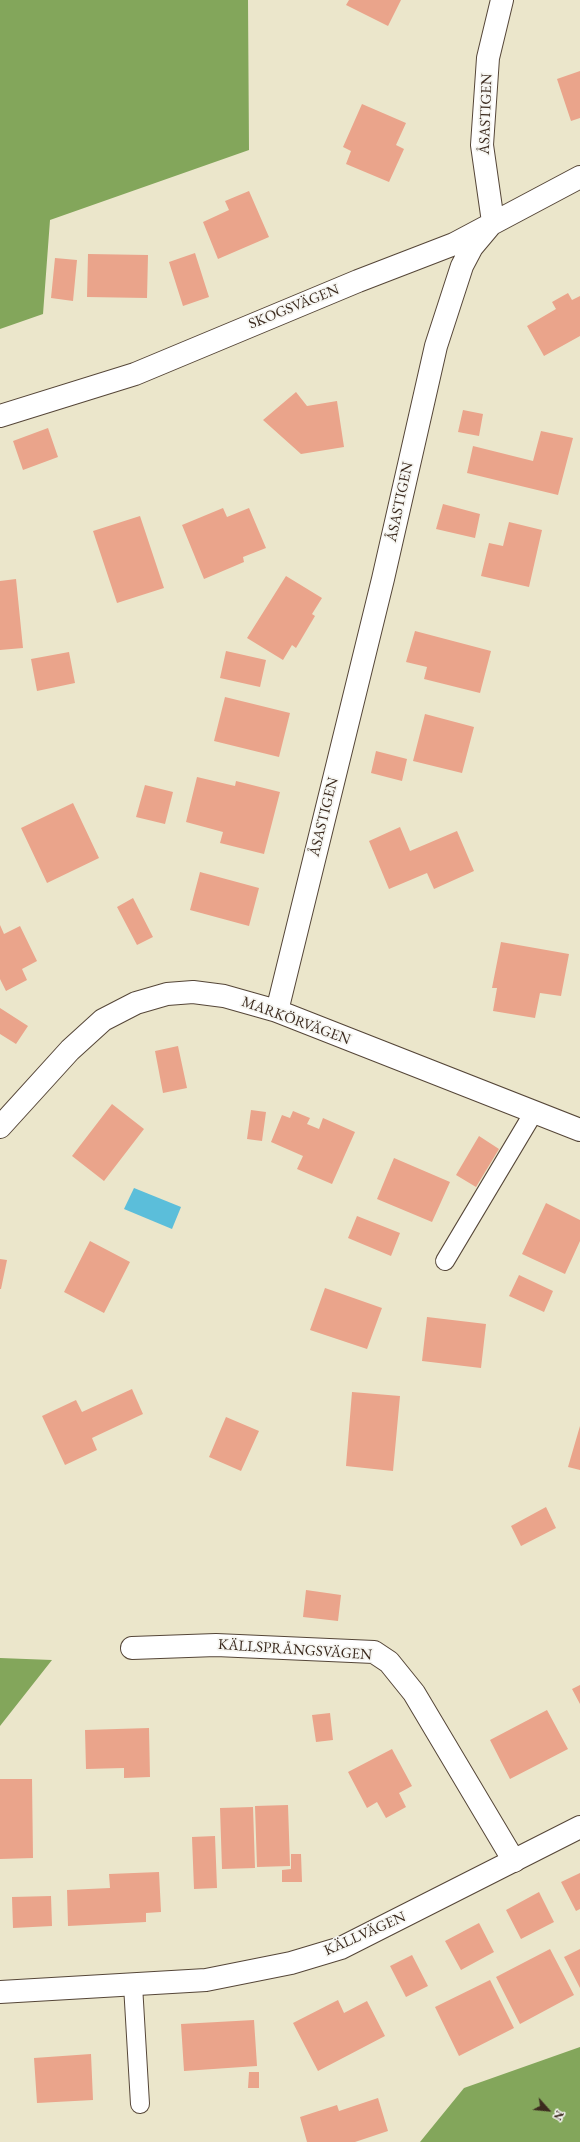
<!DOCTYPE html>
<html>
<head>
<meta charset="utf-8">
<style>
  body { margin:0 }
  #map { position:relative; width:580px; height:2142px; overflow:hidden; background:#ebe6cb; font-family:"EB Garamond",serif }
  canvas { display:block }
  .north { position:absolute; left:528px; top:2090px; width:40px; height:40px; -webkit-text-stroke:3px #f6f6f2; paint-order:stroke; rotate:117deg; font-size:11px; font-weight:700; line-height:16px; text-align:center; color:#3b2a1e }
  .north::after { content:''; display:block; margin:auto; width:14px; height:18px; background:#3b2a1e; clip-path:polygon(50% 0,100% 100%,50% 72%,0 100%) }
</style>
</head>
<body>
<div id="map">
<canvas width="580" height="2142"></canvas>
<div class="north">N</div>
</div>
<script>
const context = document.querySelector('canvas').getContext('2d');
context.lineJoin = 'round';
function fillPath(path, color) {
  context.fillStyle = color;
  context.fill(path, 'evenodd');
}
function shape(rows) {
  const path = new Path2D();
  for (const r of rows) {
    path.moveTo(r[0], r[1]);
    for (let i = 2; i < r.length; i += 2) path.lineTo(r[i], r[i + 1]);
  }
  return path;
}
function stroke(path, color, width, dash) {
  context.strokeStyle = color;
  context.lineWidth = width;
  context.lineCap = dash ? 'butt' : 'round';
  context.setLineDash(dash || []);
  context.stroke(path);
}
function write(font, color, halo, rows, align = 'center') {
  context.font = font + ' "EB Garamond",serif';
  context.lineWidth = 3.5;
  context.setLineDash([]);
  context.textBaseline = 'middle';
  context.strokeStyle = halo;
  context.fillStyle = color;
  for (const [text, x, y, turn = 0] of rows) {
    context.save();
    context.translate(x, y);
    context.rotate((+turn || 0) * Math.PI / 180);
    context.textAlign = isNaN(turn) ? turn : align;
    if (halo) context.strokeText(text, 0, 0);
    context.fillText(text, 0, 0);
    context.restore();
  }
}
const forest = shape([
  [0,0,248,0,249,150,50,220,43,314,0,329],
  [0,1658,52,1660,0,1726],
  [580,2047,580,2142,420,2142,464,2088]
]);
const water = shape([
  [134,1188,181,1207,172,1229,124,1209]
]);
const building = shape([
  [349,0,401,0,388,26,346,5],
  [580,71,580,118,571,121,557,79],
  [362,104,406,123,396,145,404,149,389,182,346,164,351,151,343,147],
  [249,191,269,237,218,259,203,222,229,210,225,201],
  [195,253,209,297,183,306,169,262],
  [88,254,148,255,147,298,87,297],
  [55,258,77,260,73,301,51,298],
  [568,293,572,300,580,296,580,336,544,356,527,326,556,309,552,302],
  [296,392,307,406,337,401,344,447,301,454,263,420],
  [463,410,483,414,479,436,458,432],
  [48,428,58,457,23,470,13,441],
  [541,431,573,438,558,495,467,473,473,446,533,461],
  [443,504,480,514,475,538,436,529],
  [223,508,227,517,249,508,266,548,243,557,244,562,204,579,182,525],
  [140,516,164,588,117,603,93,531],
  [509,522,542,530,529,587,481,576,489,543,503,546],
  [286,576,322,598,312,614,315,616,296,648,292,645,283,660,247,638],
  [16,579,23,648,0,650,0,581],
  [415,631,491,651,480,693,424,679,427,667,406,662],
  [226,651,266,660,260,687,220,678],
  [69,652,75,683,37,691,31,659],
  [225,697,290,713,279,757,214,741],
  [425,714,474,727,462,773,413,761],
  [376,751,407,759,402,781,371,773],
  [197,777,235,786,236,781,280,792,264,854,220,843,223,832,186,822],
  [145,785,173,792,165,824,136,817],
  [73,803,99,858,47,883,21,828],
  [400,827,410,851,457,831,474,871,434,889,427,873,389,889,369,841],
  [200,872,259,888,249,926,190,910],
  [133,898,153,937,137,945,117,907],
  [0,925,4,934,20,926,37,961,22,969,27,980,6,991,0,979],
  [501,942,569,954,561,996,540,993,535,1018,493,1011,497,988,492,988],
  [0,1008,28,1026,16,1044,0,1034],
  [178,1046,187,1088,163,1093,155,1051],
  [112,1104,144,1129,104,1181,72,1156],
  [251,1110,266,1112,262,1141,247,1139],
  [293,1111,310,1118,307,1124,319,1129,323,1118,355,1132,332,1184,297,1169,303,1156,271,1142,282,1115,290,1118],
  [479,1136,499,1149,476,1187,456,1175],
  [394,1158,450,1182,432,1222,377,1199],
  [546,1203,580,1220,580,1241,565,1274,522,1254],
  [357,1216,400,1233,391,1256,348,1238],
  [90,1241,130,1262,104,1313,64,1292],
  [0,1259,7,1260,1,1289,0,1289],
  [519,1275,553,1291,544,1312,509,1296],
  [325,1288,382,1308,367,1349,310,1330],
  [427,1317,486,1324,481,1368,422,1361],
  [132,1389,143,1414,92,1438,97,1450,65,1465,42,1416,76,1400,82,1412],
  [352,1392,400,1396,393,1471,346,1466],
  [226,1417,259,1431,241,1471,209,1457],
  [580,1426,580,1470,568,1467],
  [546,1507,556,1528,521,1546,511,1526],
  [306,1590,341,1595,338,1621,303,1617],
  [580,1685,580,1704,572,1689],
  [547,1710,568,1749,510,1779,490,1740],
  [330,1713,333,1740,316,1742,312,1715],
  [149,1728,150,1777,124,1778,124,1768,86,1769,85,1730],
  [392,1749,412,1786,399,1793,406,1807,386,1818,377,1802,367,1808,348,1772],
  [0,1779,32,1779,33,1858,0,1859],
  [288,1805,290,1866,257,1867,255,1806],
  [253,1807,255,1868,222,1869,220,1808],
  [215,1836,217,1888,194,1889,192,1837],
  [291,1854,301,1854,302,1882,282,1882,282,1870,291,1869],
  [159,1872,161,1912,146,1913,146,1922,68,1926,67,1890,110,1888,109,1874],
  [580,1873,580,1909,576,1911,561,1882],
  [539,1892,554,1922,521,1939,506,1910],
  [51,1896,52,1926,13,1928,12,1897],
  [479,1923,494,1952,461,1970,445,1941],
  [550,1949,574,1995,520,2024,496,1977],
  [580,1949,580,1988,564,1957],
  [412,1955,428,1986,406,1997,390,1966],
  [490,1980,514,2028,459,2056,435,2007],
  [338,2000,344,2013,367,2001,385,2036,318,2071,293,2023],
  [254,2020,257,2066,184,2071,181,2024],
  [91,2054,93,2100,37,2103,34,2058],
  [249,2072,259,2072,259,2088,248,2088],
  [378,2098,388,2131,355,2142,307,2142,300,2117,337,2105,339,2111]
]);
const service = shape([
  [445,1261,534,1112],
  [133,1985,140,2104]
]);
const minor = shape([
  [0,416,135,374,358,281,454,244,580,177],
  [277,1011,383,579,436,346,462,266,472,247,493,222,482,145,488,58,502,0],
  [0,1127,70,1050,103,1020,136,1003,167,994,193,992,224,996,277,1011,580,1130],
  [132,1648,216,1645,374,1652,389,1662,414,1693,514,1861]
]);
const tertiary = shape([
  [0,1992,206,1980,291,1963,341,1948,580,1827]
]);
const streetNames = [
  ["ÅSASTIGEN",486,114,-88],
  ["SKOGSVÄGEN",294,307,-22],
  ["ÅSASTIGEN",400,502,-78],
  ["ÅSASTIGEN",324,817,-76],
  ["MARKÖRVÄGEN",296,1021,20],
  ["KÄLLSPRÅNGSVÄGEN",295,1650,4],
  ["KÄLLVÄGEN",365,1934,-24]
];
fillPath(forest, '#83a65b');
fillPath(water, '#5bbeda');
fillPath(building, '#eaa48b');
stroke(service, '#554638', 20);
stroke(minor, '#554638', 24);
stroke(tertiary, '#554638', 24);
stroke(service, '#fff', 18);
stroke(minor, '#fff', 22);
stroke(tertiary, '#fff', 22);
write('15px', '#3b2a1e', '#f6f6f2', streetNames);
</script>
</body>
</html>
